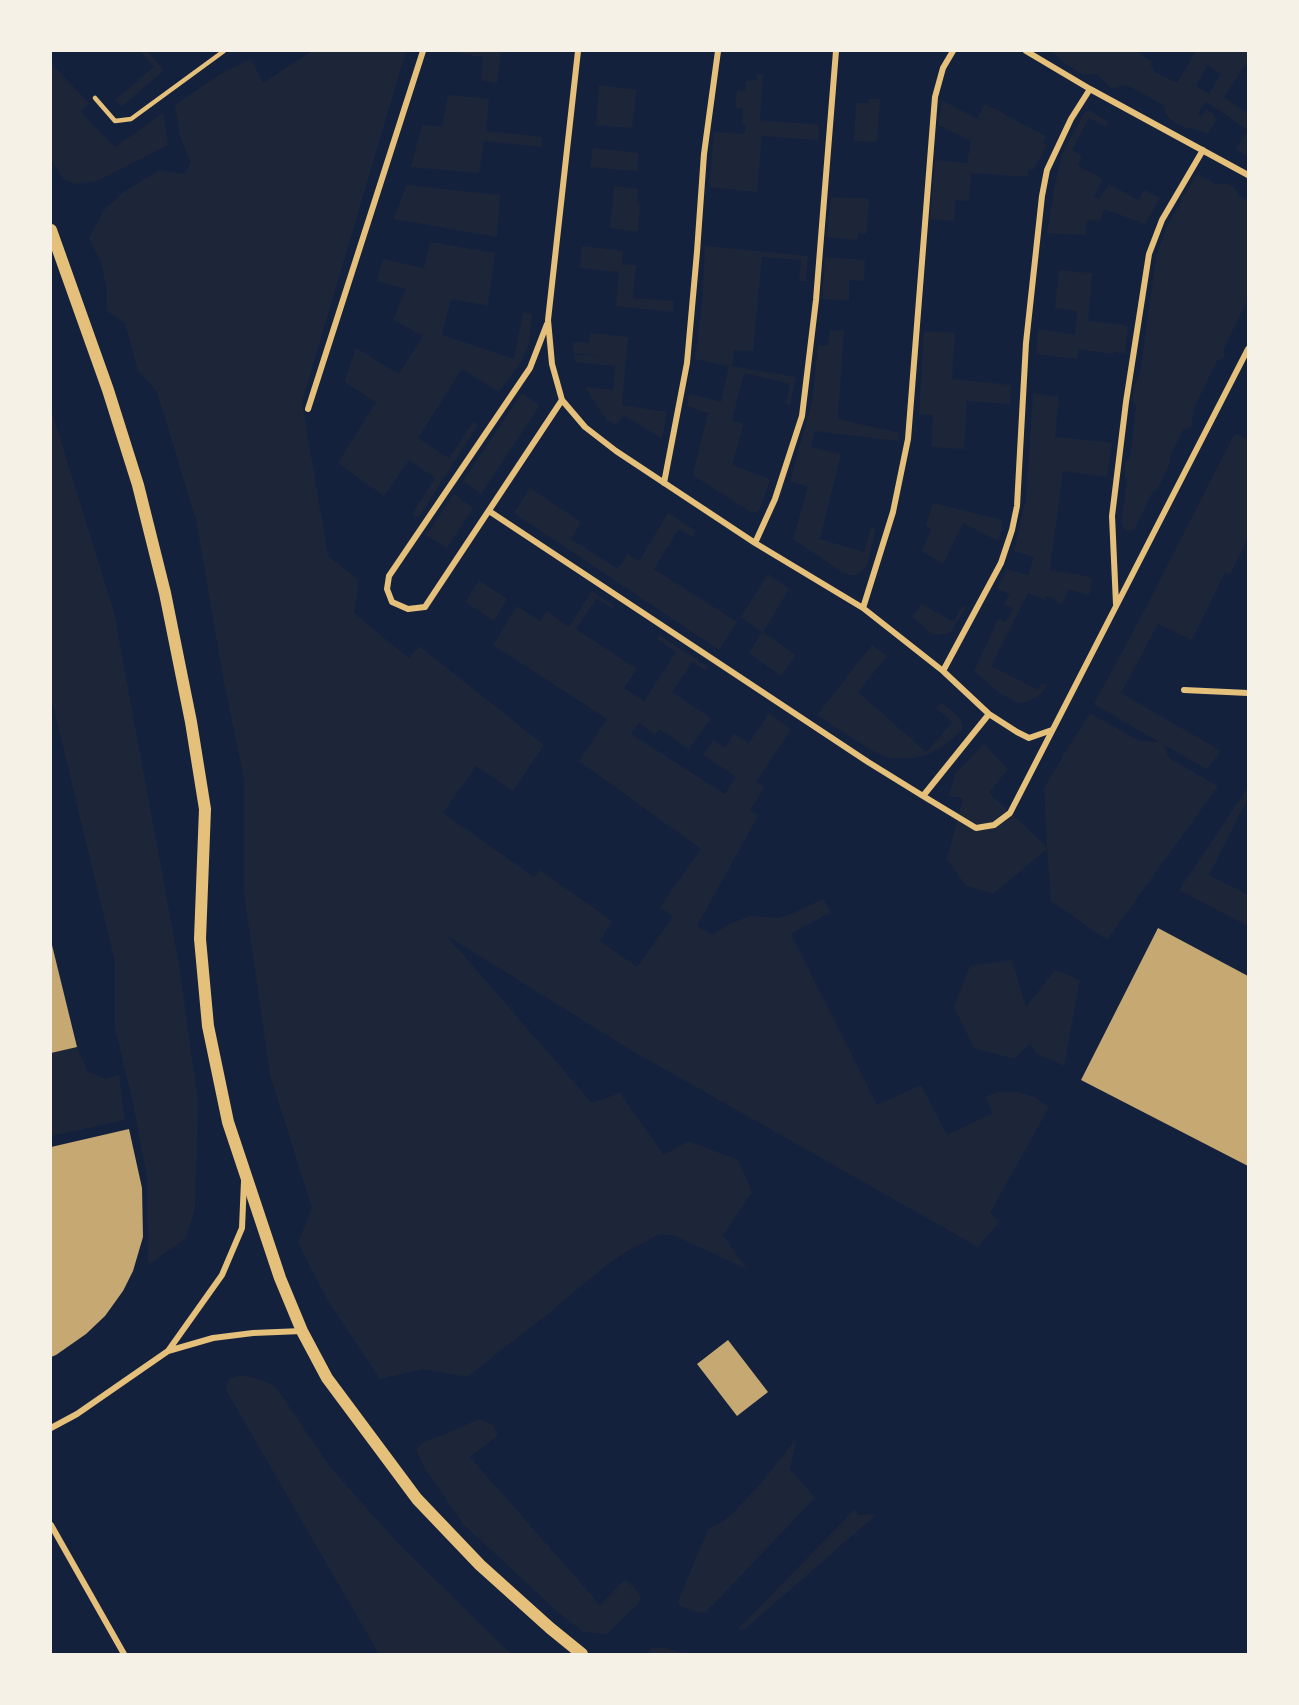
<!DOCTYPE html>
<html>
<head>
<meta charset="utf-8">
<style>
  body { margin:0 }
  #map { position:relative; width:1299px; height:1705px; overflow:hidden; background:#14213d; font-family:"Alegreya Sans",sans-serif }
  canvas { display:block }
  .frame { position:absolute; inset:0; border:52px solid #f6f1e7; pointer-events:none }
</style>
</head>
<body>
<div id="map">
<canvas width="1299" height="1705"></canvas>
<div class="frame"></div>
</div>
<script>
const context = document.querySelector('canvas').getContext('2d');
context.lineJoin = 'round';
function fillPath(path, color) {
  context.fillStyle = color;
  context.fill(path, 'evenodd');
}
function shape(rows) {
  const path = new Path2D();
  for (const r of rows) {
    path.moveTo(r[0], r[1]);
    for (let i = 2; i < r.length; i += 2) path.lineTo(r[i], r[i + 1]);
  }
  return path;
}
function stroke(path, color, width, dash) {
  context.strokeStyle = color;
  context.lineWidth = width;
  context.lineCap = dash ? 'butt' : 'round';
  context.setLineDash(dash || []);
  context.stroke(path);
}
const green = shape([
  [140,51,147,51,164,70,121,107,115,100,154,67],
  [312,51,406,51,302,402,328,556,359,580,354,613,409,658,419,646,544,745,513,791,476,766,443,813,534,877,540,870,612,921,600,941,637,967,673,917,660,907,701,849,579,761,607,719,493,645,517,606,540,621,547,611,569,627,592,591,614,606,612,608,597,598,576,629,637,669,624,688,644,701,676,652,657,639,659,635,707,666,705,670,692,662,672,692,711,718,689,749,659,729,655,735,639,723,631,734,725,794,736,777,703,755,713,740,725,748,734,733,749,743,769,713,791,729,756,782,765,787,750,810,758,816,697,926,712,935,729,924,750,916,779,918,791,914,823,899,831,912,791,934,877,1105,921,1085,947,1135,993,1113,985,1097,998,1092,1017,1092,1035,1097,1049,1107,990,1213,999,1222,978,1247,629,1049,446,935,592,1103,620,1093,664,1155,688,1141,738,1160,752,1192,723,1235,747,1269,675,1236,660,1234,627,1251,604,1267,549,1313,467,1377,423,1369,380,1379,328,1301,298,1243,312,1208,270,1075,244,894,244,779,224,682,196,520,157,392,138,371,125,323,107,311,107,290,101,262,89,238,104,210,124,192,159,170,184,174,191,163,180,136,175,105,222,73,251,59,263,83],
  [445,51,501,51,497,83,481,80,483,57],
  [1051,51,1135,51,1152,61,1151,66,1155,72,1177,83,1196,51,1248,51,1248,61,1224,97,1248,113,1248,157,1236,149,1248,130,1205,101,1198,114,1201,116,1206,110,1212,113,1217,120,1207,134,1196,129,1186,128,1175,123,1165,113,1165,106,1127,85,1111,88,1096,74,1083,75,1066,64],
  [1208,65,1221,74,1209,94,1196,86],
  [51,63,89,103,81,112,115,147,163,113,168,145,97,181,76,184,64,180,51,159],
  [757,74,763,75,760,121,816,124,819,126,818,140,762,136,757,192,709,187,714,132,744,134,746,125,742,123,743,108,735,108,737,90,745,91,746,81,757,80],
  [599,85,637,90,632,128,596,125],
  [448,95,489,99,486,131,542,137,541,147,484,141,479,173,411,167,422,125,442,127],
  [869,99,880,99,877,142,854,141,856,103,868,103],
  [942,100,977,119,985,104,1046,136,1043,142,1047,146,1033,170,1029,169,1028,177,971,173,969,201,956,200,954,221,930,219,935,160,967,163,971,141,938,125],
  [1089,110,1108,122,1106,127,1089,118,1072,150,1082,156,1078,166,1103,179,1094,196,1099,199,1109,184,1138,200,1144,190,1160,198,1145,224,1104,209,1100,221,1087,220,1085,235,1047,233,1054,189,1062,154,1084,113],
  [593,148,639,153,637,171,590,167],
  [1197,174,1216,184,1226,183,1235,188,1238,195,1248,201,1248,299,1224,348,1224,357,1217,361,1193,410,1192,426,1183,430,1170,457,1170,463,1158,488,1153,491,1134,530,1126,531,1121,524,1127,479,1125,478,1125,463,1130,458,1136,407,1133,401,1134,387,1138,377,1140,374,1156,257,1167,226,1180,204,1182,196,1186,193],
  [406,185,500,195,497,237,394,219],
  [614,186,638,189,637,203,640,204,638,232,610,228],
  [831,197,869,199,866,234,858,233,857,240,827,237],
  [430,242,495,253,488,306,451,299,442,335,514,359,523,312,532,314,529,344,521,362,499,392,462,369,418,438,449,458,473,422,478,425,418,518,412,514,435,478,409,460,384,496,338,463,376,402,344,382,356,348,399,374,423,336,393,320,406,289,377,281,383,259,424,268],
  [582,246,623,251,622,265,636,265,633,298,674,301,673,312,616,306,619,272,580,268],
  [705,246,808,256,806,281,799,281,801,260,762,257,753,351,734,350,732,366,796,377,790,405,786,403,790,384,744,373,732,420,744,424,732,465,770,479,760,509,757,512,752,513,693,475,708,413,687,406,689,394,721,402,729,366,695,359,702,303],
  [825,257,865,260,864,281,849,280,849,300,822,299],
  [1059,270,1092,273,1088,321,1124,325,1128,328,1125,353,1114,352,1113,354,1079,349,1077,359,1036,354,1038,329,1075,335,1077,311,1055,308],
  [830,330,844,331,838,419,899,433,898,441,815,431,811,447,841,454,820,539,864,552,871,527,876,528,867,566,856,575,850,575,842,572,793,539,808,487,790,481,812,402,818,345,828,346],
  [924,331,955,333,952,379,1011,385,1010,404,967,401,964,449,931,447,933,415,919,414],
  [590,333,628,337,622,405,667,412,662,439,625,416,615,425,607,420,600,411,585,387,613,390,615,366,575,362,574,355,600,356,574,353,573,342,589,343],
  [522,393,540,405,481,494,463,481],
  [1033,393,1059,397,1055,437,1112,443,1107,477,1063,471,1050,570,1086,576,1092,580,1089,595,1069,589,1062,604,1047,596,1045,600,1028,593,991,666,1038,690,1041,684,1047,685,1039,696,1027,702,1017,703,997,691,974,671,998,619,1006,622,1013,609,1004,604,1010,594,997,588,1007,569,1028,575,1034,557,1014,551,1026,499],
  [51,409,114,612,179,965,198,1101,195,1208,186,1238,148,1265,147,1177,132,1098,115,1028,115,962,51,697],
  [1235,433,1248,440,1248,538,1230,575,1225,573,1192,640,1158,624,1121,693,1221,751,1207,769,1164,745,1169,758,1218,786,1107,940,1051,901,1047,849,993,894,965,885,947,859,963,798,949,796,955,774,984,744,1008,769,989,793,1047,847,1044,788,1062,758,1063,754,1065,753,1090,713,1139,741,1159,742,1094,704,1142,615],
  [530,488,581,522,571,539,618,569,628,554,639,561,668,513,696,531,692,537,679,529,654,569,737,622,719,650,514,513],
  [454,494,473,508,447,548,426,535],
  [933,503,1002,520,1002,531,998,541,963,523,943,564,922,551,931,529,926,525],
  [768,574,789,589,763,632,796,655,781,676,749,653,762,632,741,617],
  [479,580,507,599,494,621,465,602],
  [921,604,954,622,962,606,966,608,950,633,937,635,932,634,912,617],
  [872,645,888,657,883,661,858,692,926,752,953,722,936,708,941,702,958,716,962,723,962,730,953,738,941,748,926,755,913,758,888,758,869,749,817,715],
  [1248,787,1248,798,1209,875,1248,895,1248,926,1179,890],
  [1012,960,1026,1007,1055,970,1080,980,1064,1066,1036,1053,1030,1043,1014,1059,974,1048,954,1007,970,966],
  [77,1047,88,1072,106,1079,119,1075,125,1120,51,1136,51,1053],
  [243,1375,261,1380,275,1386,330,1467,396,1541,511,1654,379,1654,226,1390,229,1379],
  [479,1419,493,1425,498,1435,470,1457,600,1605,624,1580,634,1587,641,1598,638,1604,607,1634,583,1632,559,1613,463,1524,424,1467,416,1450,425,1441,443,1435],
  [796,1439,790,1469,815,1498,706,1612,700,1613,680,1606,678,1601,709,1528,721,1523,731,1515,762,1482],
  [855,1509,858,1515,877,1514,745,1629,738,1629],
  [651,1648,666,1648,686,1654,648,1654]
]);
const building = shape([
  [1158,928,1248,976,1248,1166,1081,1080],
  [51,941,77,1047,51,1053],
  [129,1129,142,1188,143,1237,133,1271,123,1291,105,1316,86,1334,56,1355,51,1357,51,1147],
  [728,1340,768,1392,737,1416,697,1364]
]);
const service = shape([
  [95,98,115,121,131,119,224,51]
]);
const minor = shape([
  [578,51,548,320,552,364,562,400,585,427,616,451,755,543,863,608,943,671,989,714,1017,732,1029,738,1052,730],
  [1026,51,1090,89,1248,175],
  [547,324,530,368,389,576,387,589,392,602,408,609,425,607,562,400],
  [308,409,423,51],
  [664,483,687,363,697,252,704,154,718,51],
  [489,511,868,762,923,796,976,828,994,825,1010,813,1248,349],
  [755,543,775,499,802,416,816,300,836,51],
  [1116,604,1112,516,1126,402,1149,254,1162,220,1203,150],
  [863,608,893,512,908,439,935,97,943,68,953,51],
  [943,671,1001,563,1012,530,1017,506,1026,343,1042,196,1047,170,1071,119,1090,89],
  [1184,690,1248,693],
  [923,796,989,714],
  [168,1351,222,1275,242,1228,244,1181],
  [51,1428,77,1414,168,1351,213,1338,253,1333,302,1331],
  [51,1525,124,1654]
]);
const secondary = shape([
  [51,230,108,390,138,485,165,593,191,722,205,809,200,939,208,1026,228,1122,280,1278,302,1331,327,1378,417,1499,480,1565,550,1628,582,1654]
]);
fillPath(green, '#1d2539');
fillPath(building, '#c6a872');
stroke(service, '#e5c07b', 4.5);
stroke(minor, '#e5c07b', 6);
stroke(secondary, '#e5c07b', 12);
</script>
</body>
</html>
